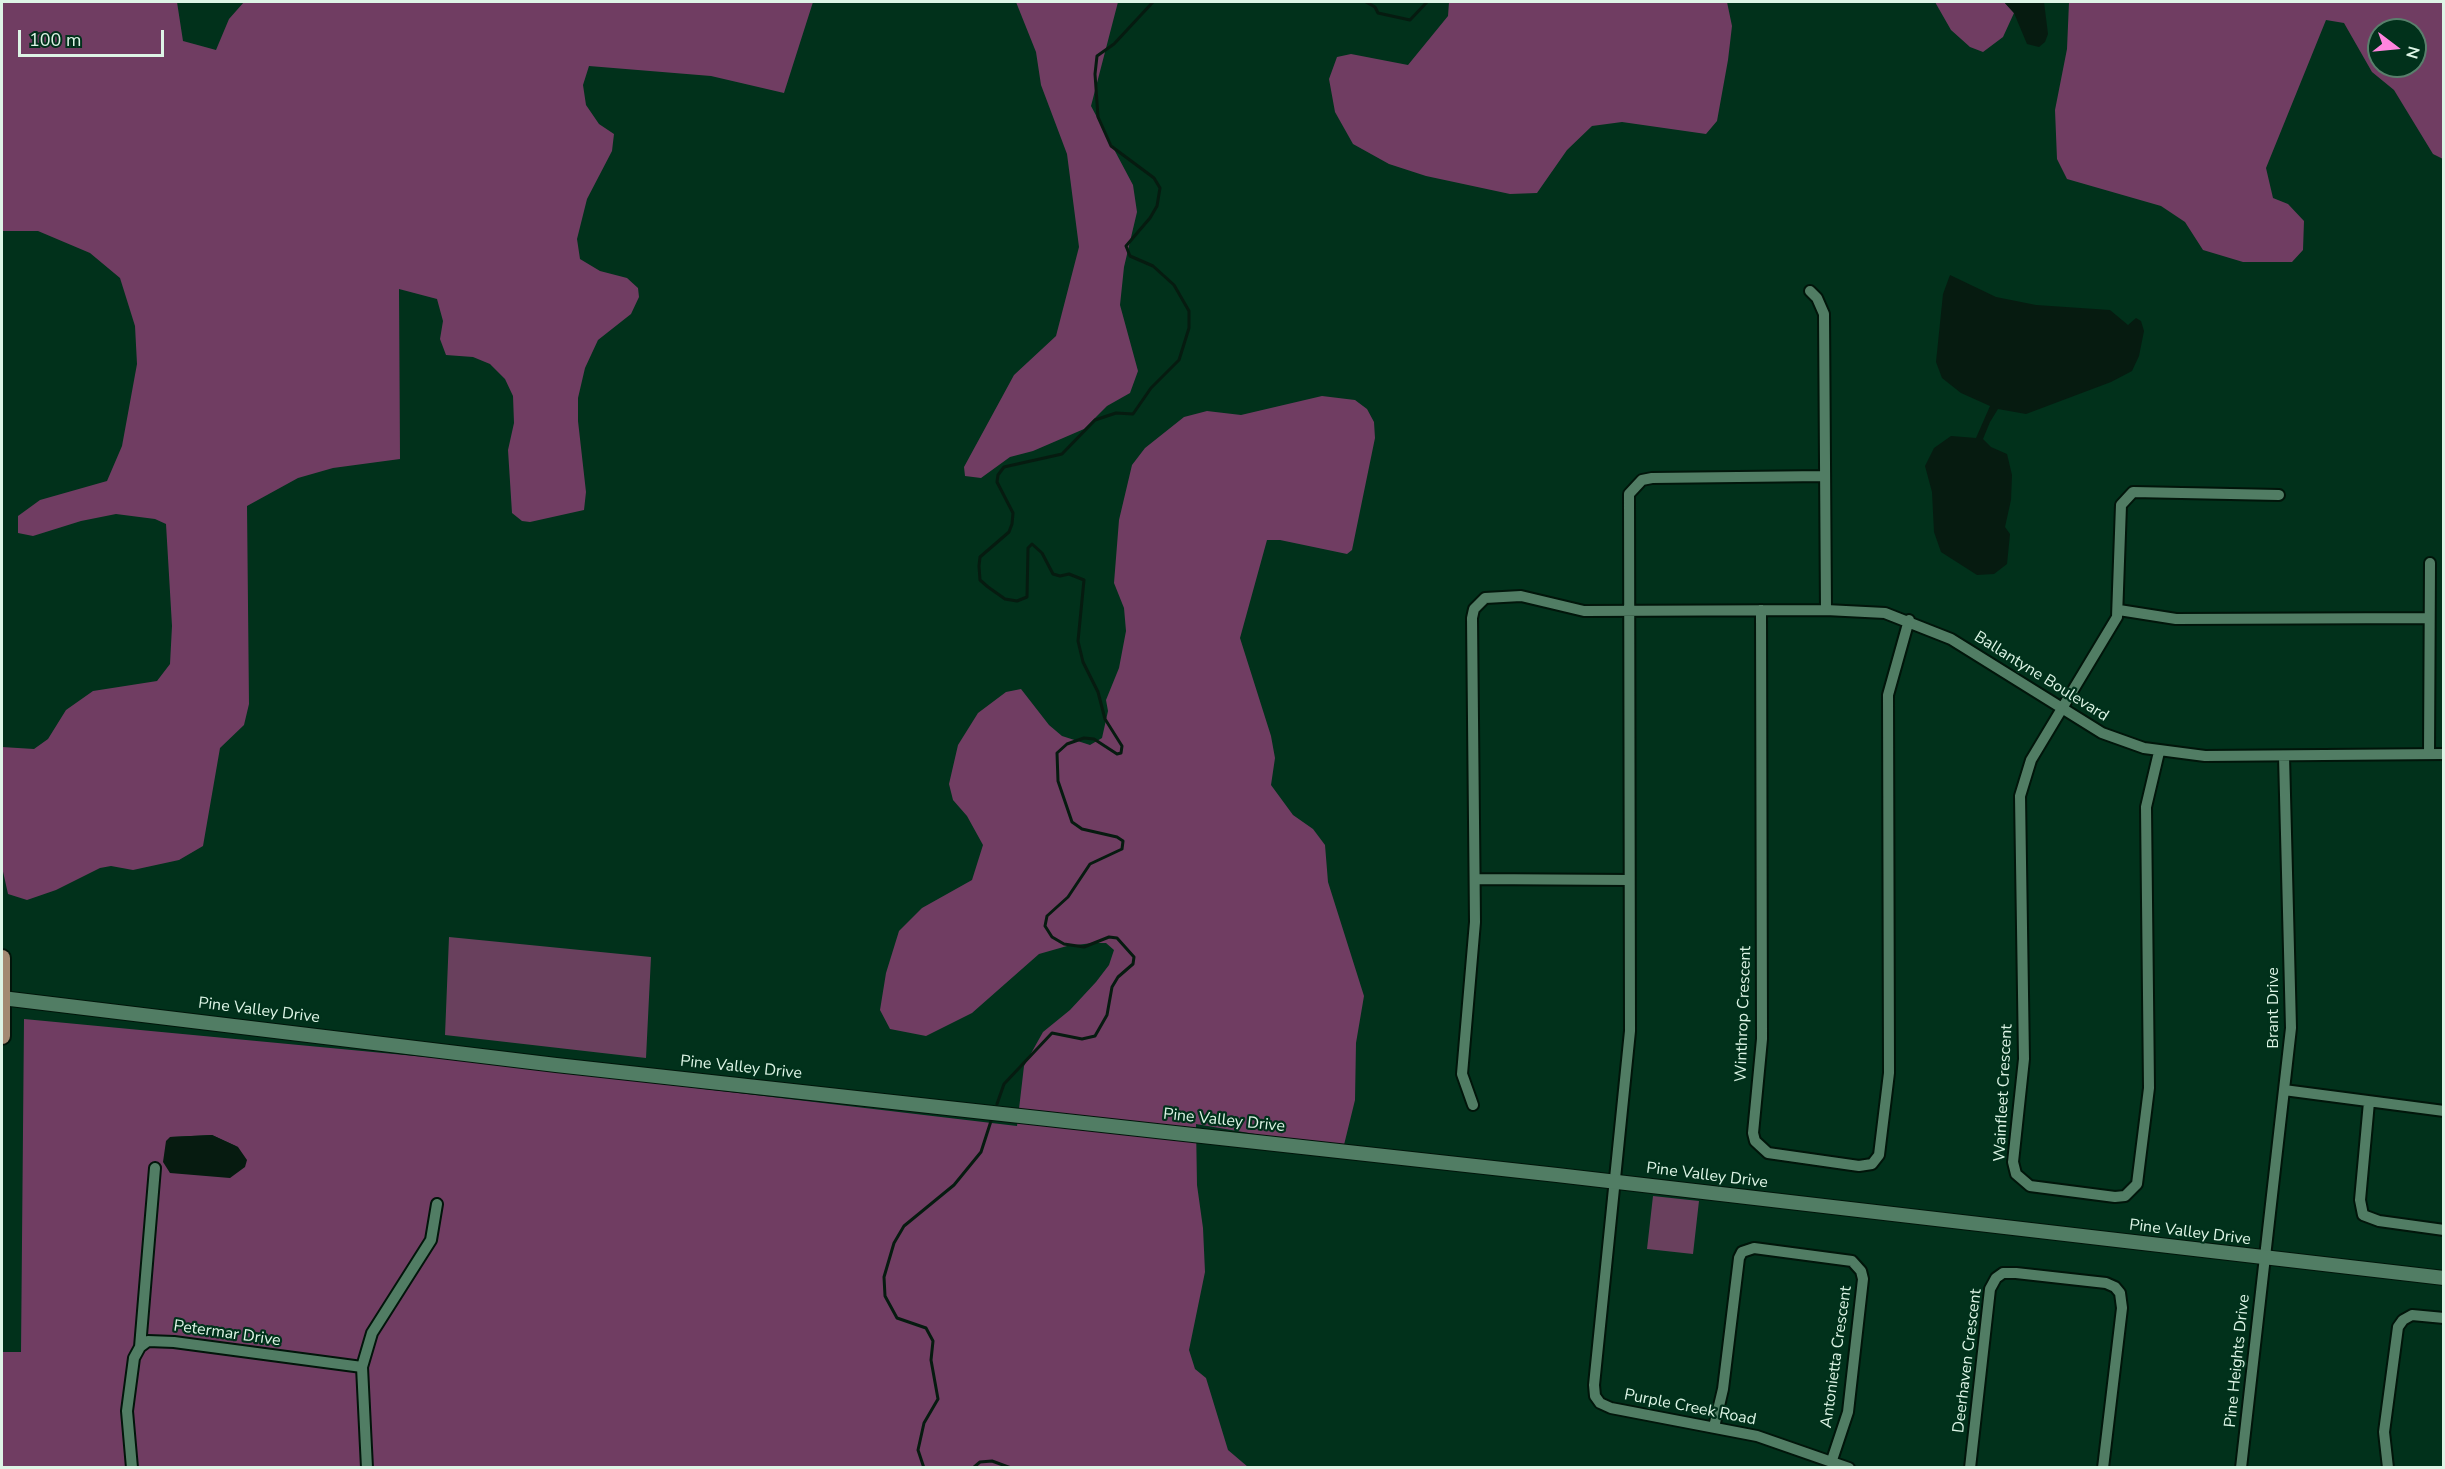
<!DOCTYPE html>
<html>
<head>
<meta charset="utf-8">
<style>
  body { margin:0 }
  #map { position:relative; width:2445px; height:1469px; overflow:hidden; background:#01311b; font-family:"Nunito Sans",sans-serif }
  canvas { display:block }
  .frame { position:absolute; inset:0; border:3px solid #ddf5e6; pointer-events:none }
  .north { position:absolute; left:2367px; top:18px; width:60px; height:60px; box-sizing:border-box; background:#01311b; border:2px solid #597f6c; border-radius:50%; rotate:106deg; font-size:16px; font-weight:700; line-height:24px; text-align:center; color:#ddf5e6 }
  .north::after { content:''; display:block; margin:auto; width:21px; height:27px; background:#ff85de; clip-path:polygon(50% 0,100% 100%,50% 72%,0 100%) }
  .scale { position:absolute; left:18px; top:30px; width:146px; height:27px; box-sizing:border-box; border:3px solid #ddf5e6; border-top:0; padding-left:8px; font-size:18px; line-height:21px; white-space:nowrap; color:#ddf5e6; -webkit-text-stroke:4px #01311b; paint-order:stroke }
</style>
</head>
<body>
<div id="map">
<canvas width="2445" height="1469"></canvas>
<div class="frame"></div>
<div class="north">N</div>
<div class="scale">100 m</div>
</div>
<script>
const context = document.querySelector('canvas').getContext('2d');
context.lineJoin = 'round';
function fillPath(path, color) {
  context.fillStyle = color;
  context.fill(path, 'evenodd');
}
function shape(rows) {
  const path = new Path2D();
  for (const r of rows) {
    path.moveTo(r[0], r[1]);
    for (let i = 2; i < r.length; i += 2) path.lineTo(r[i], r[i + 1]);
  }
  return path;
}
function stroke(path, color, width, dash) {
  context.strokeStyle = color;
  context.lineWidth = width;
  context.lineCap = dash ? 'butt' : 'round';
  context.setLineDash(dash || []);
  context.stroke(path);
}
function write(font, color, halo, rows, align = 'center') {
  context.font = font + ' "Nunito Sans",sans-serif';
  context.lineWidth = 4.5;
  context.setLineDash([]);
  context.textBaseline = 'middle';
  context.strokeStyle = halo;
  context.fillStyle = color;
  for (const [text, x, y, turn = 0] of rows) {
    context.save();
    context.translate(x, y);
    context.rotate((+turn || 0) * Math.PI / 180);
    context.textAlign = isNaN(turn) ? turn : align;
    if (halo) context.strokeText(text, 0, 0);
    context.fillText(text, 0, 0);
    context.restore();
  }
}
const green = shape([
  [449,937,651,957,646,1058,445,1035],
  [1653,1196,1699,1201,1693,1254,1647,1249]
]);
const forest = shape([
  [2,2,177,2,183,41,216,50,229,19,244,2,813,2,784,93,711,76,589,66,583,85,586,105,599,124,614,134,612,151,587,199,577,239,580,259,600,271,627,278,638,288,639,297,631,314,598,340,585,368,578,398,578,421,586,492,584,510,530,522,522,521,512,513,508,450,514,423,513,396,505,379,490,364,473,357,446,355,440,339,443,321,437,299,399,289,400,459,333,468,298,478,247,506,249,704,244,725,220,748,203,846,179,860,133,870,111,866,100,868,56,890,27,900,8,894,2,867,2,747,34,749,48,739,66,710,93,691,157,681,170,664,172,626,166,524,155,519,116,514,81,521,33,536,18,533,18,516,40,500,107,481,122,446,137,364,135,326,120,278,90,253,38,231,2,231],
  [1016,2,1118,2,1091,106,1133,185,1137,212,1124,267,1120,305,1138,371,1130,393,1107,406,1084,429,1033,451,1010,457,981,478,965,476,964,467,1014,375,1056,336,1079,247,1067,154,1041,85,1036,52],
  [1449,2,1727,2,1732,26,1728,60,1717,121,1706,134,1622,122,1592,126,1567,150,1537,193,1510,194,1426,176,1389,164,1353,144,1335,112,1329,79,1337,57,1351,54,1408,65,1448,16],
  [1935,2,2004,2,2014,13,2003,37,1983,52,1970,47,1951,30],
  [2069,2,2443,2,2443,159,2433,154,2394,90,2372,72,2344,23,2326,20,2266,168,2273,198,2288,204,2304,221,2303,250,2292,262,2243,262,2203,250,2185,222,2161,206,2067,179,2057,159,2055,110,2067,49],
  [2379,30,2415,30,2415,66,2379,66],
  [1322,396,1355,400,1367,409,1374,422,1375,438,1352,550,1347,554,1280,540,1267,540,1240,638,1271,736,1275,758,1271,785,1293,815,1313,829,1325,845,1328,882,1364,996,1356,1043,1355,1100,1343,1149,1196,1124,1197,1185,1203,1228,1205,1272,1189,1350,1195,1369,1206,1378,1228,1450,1248,1467,2,1467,2,1352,21,1352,24,1019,468,1061,1017,1126,1024,1066,1043,1032,1070,1010,1096,982,1109,965,1114,950,1106,943,1093,943,1067,946,1039,954,972,1013,926,1036,890,1029,880,1010,886,973,899,931,922,908,972,880,983,845,967,816,953,800,949,784,958,745,978,713,1006,692,1021,689,1049,725,1062,736,1090,745,1102,738,1108,711,1106,700,1119,668,1126,631,1124,608,1114,583,1119,520,1132,465,1145,448,1184,417,1207,411,1241,415],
  [212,1135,238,1147,170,1137]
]);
const water = shape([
  [2004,2,2044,2,2048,34,2045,42,2039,47,2027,44,2014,13],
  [1950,275,1996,297,2036,305,2110,310,2128,325,2136,318,2141,321,2144,331,2139,356,2132,371,2111,382,2026,414,1998,409,1990,422,1983,439,1991,447,2007,454,2012,475,2011,500,2005,527,2010,534,2007,564,1994,574,1977,575,1941,552,1934,532,1932,492,1925,466,1934,448,1951,436,1976,438,1990,406,1961,393,1942,378,1936,362,1943,294],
  [212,1135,238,1147,247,1160,245,1167,230,1178,170,1173,163,1162,166,1141,170,1137]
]);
const stream = shape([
  [1366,2,1375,7,1378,13,1410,20,1427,2],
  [997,1104,1004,1084,1052,1033,1082,1039,1095,1036,1107,1015,1112,987,1118,977,1133,964,1134,957,1117,938,1109,937,1084,947,1064,944,1052,937,1045,926,1047,916,1068,897,1090,864,1122,849,1123,841,1117,837,1082,829,1072,822,1058,781,1057,753,1067,744,1084,738,1094,739,1117,754,1121,753,1122,746,1105,719,1098,692,1083,662,1078,641,1084,580,1069,574,1060,576,1053,574,1042,553,1032,544,1028,548,1027,597,1017,601,1005,599,988,587,980,580,979,566,980,557,1009,532,1012,524,1013,513,997,482,998,475,1004,467,1062,454,1095,420,1116,413,1133,414,1151,388,1179,360,1189,328,1189,311,1174,285,1153,266,1130,256,1126,246,1150,218,1157,206,1160,188,1154,178,1111,146,1098,117,1095,74,1097,56,1114,44,1153,2],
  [924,1468,918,1450,924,1423,938,1399,931,1360,933,1341,926,1328,897,1318,885,1296,884,1277,894,1243,904,1226,954,1185,981,1152,991,1121],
  [973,1468,980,1462,992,1461,1011,1468]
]);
const minor = shape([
  [1810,291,1817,298,1824,314,1826,610],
  [1824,476,1652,478,1642,480,1629,494,1630,1031,1594,1385,1595,1396,1600,1403,1611,1408,1757,1436,1849,1468],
  [1761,610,1762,1039,1753,1133,1755,1141,1768,1153,1859,1166,1872,1164,1879,1155,1889,1073,1888,695,1909,620],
  [2119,610,2176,619,2429,618],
  [2159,752,2146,807,2149,1088,2137,1184,2125,1196,2115,1197,2030,1186,2016,1174,2013,1162,2024,1059,2020,796,2031,760,2117,617,2121,505,2133,492,2279,495],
  [2429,754,2430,563],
  [1476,879,1629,880],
  [2284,1090,2444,1111],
  [2369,1102,2360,1200,2363,1215,2379,1221,2444,1230],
  [1473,1105,1462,1074,1475,922,1472,618,1474,609,1485,598,1521,596,1584,611,1826,610,1885,613,1951,639,2102,733,2144,748,2205,756,2444,754],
  [140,1347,155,1168],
  [1714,1427,1723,1389,1739,1258,1742,1252,1754,1248,1852,1261,1861,1271,1863,1279,1848,1412,1832,1460],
  [132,1468,127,1411,134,1358,140,1347,148,1341,174,1342,362,1367],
  [367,1468,362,1367,372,1333,431,1240,437,1204],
  [1970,1468,1990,1289,1996,1278,2003,1273,2016,1273,2106,1283,2115,1287,2120,1293,2122,1308,2103,1468],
  [2241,1468,2291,1028,2284,756],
  [2388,1468,2384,1432,2398,1327,2403,1320,2412,1315,2444,1318]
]);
const tertiary = shape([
  [2,998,556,1065,1557,1175,2444,1278]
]);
const primary = shape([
  [2,958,2,1036]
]);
const streetNames = [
  ["Ballantyne Boulevard",2041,677,32],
  ["Brant Drive",2274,1008,-90],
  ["Pine Valley Drive",259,1011,7],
  ["Winthrop Crescent",1744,1014,-88],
  ["Pine Valley Drive",741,1068,6],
  ["Wainfleet Crescent",2004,1093,-87],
  ["Pine Valley Drive",1224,1121,6],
  ["Pine Valley Drive",1707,1176,7],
  ["Pine Valley Drive",2190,1233,7],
  ["Petermar Drive",227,1334,8],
  ["Antonietta Crescent",1837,1357,-82],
  ["Deerhaven Crescent",1968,1361,-83],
  ["Pine Heights Drive",2238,1361,-84],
  ["Purple Creek Road",1690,1408,11]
];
fillPath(green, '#69405d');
fillPath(forest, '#703d62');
fillPath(water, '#061b10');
stroke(stream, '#061b10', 3);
stroke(minor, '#01150a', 14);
stroke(tertiary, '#01150a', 16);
stroke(primary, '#01150a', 20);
stroke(minor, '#517d64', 10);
stroke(tertiary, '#517d64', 14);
stroke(primary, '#a38a72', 16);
write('16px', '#ddf5e6', '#01311b', streetNames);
</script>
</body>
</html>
